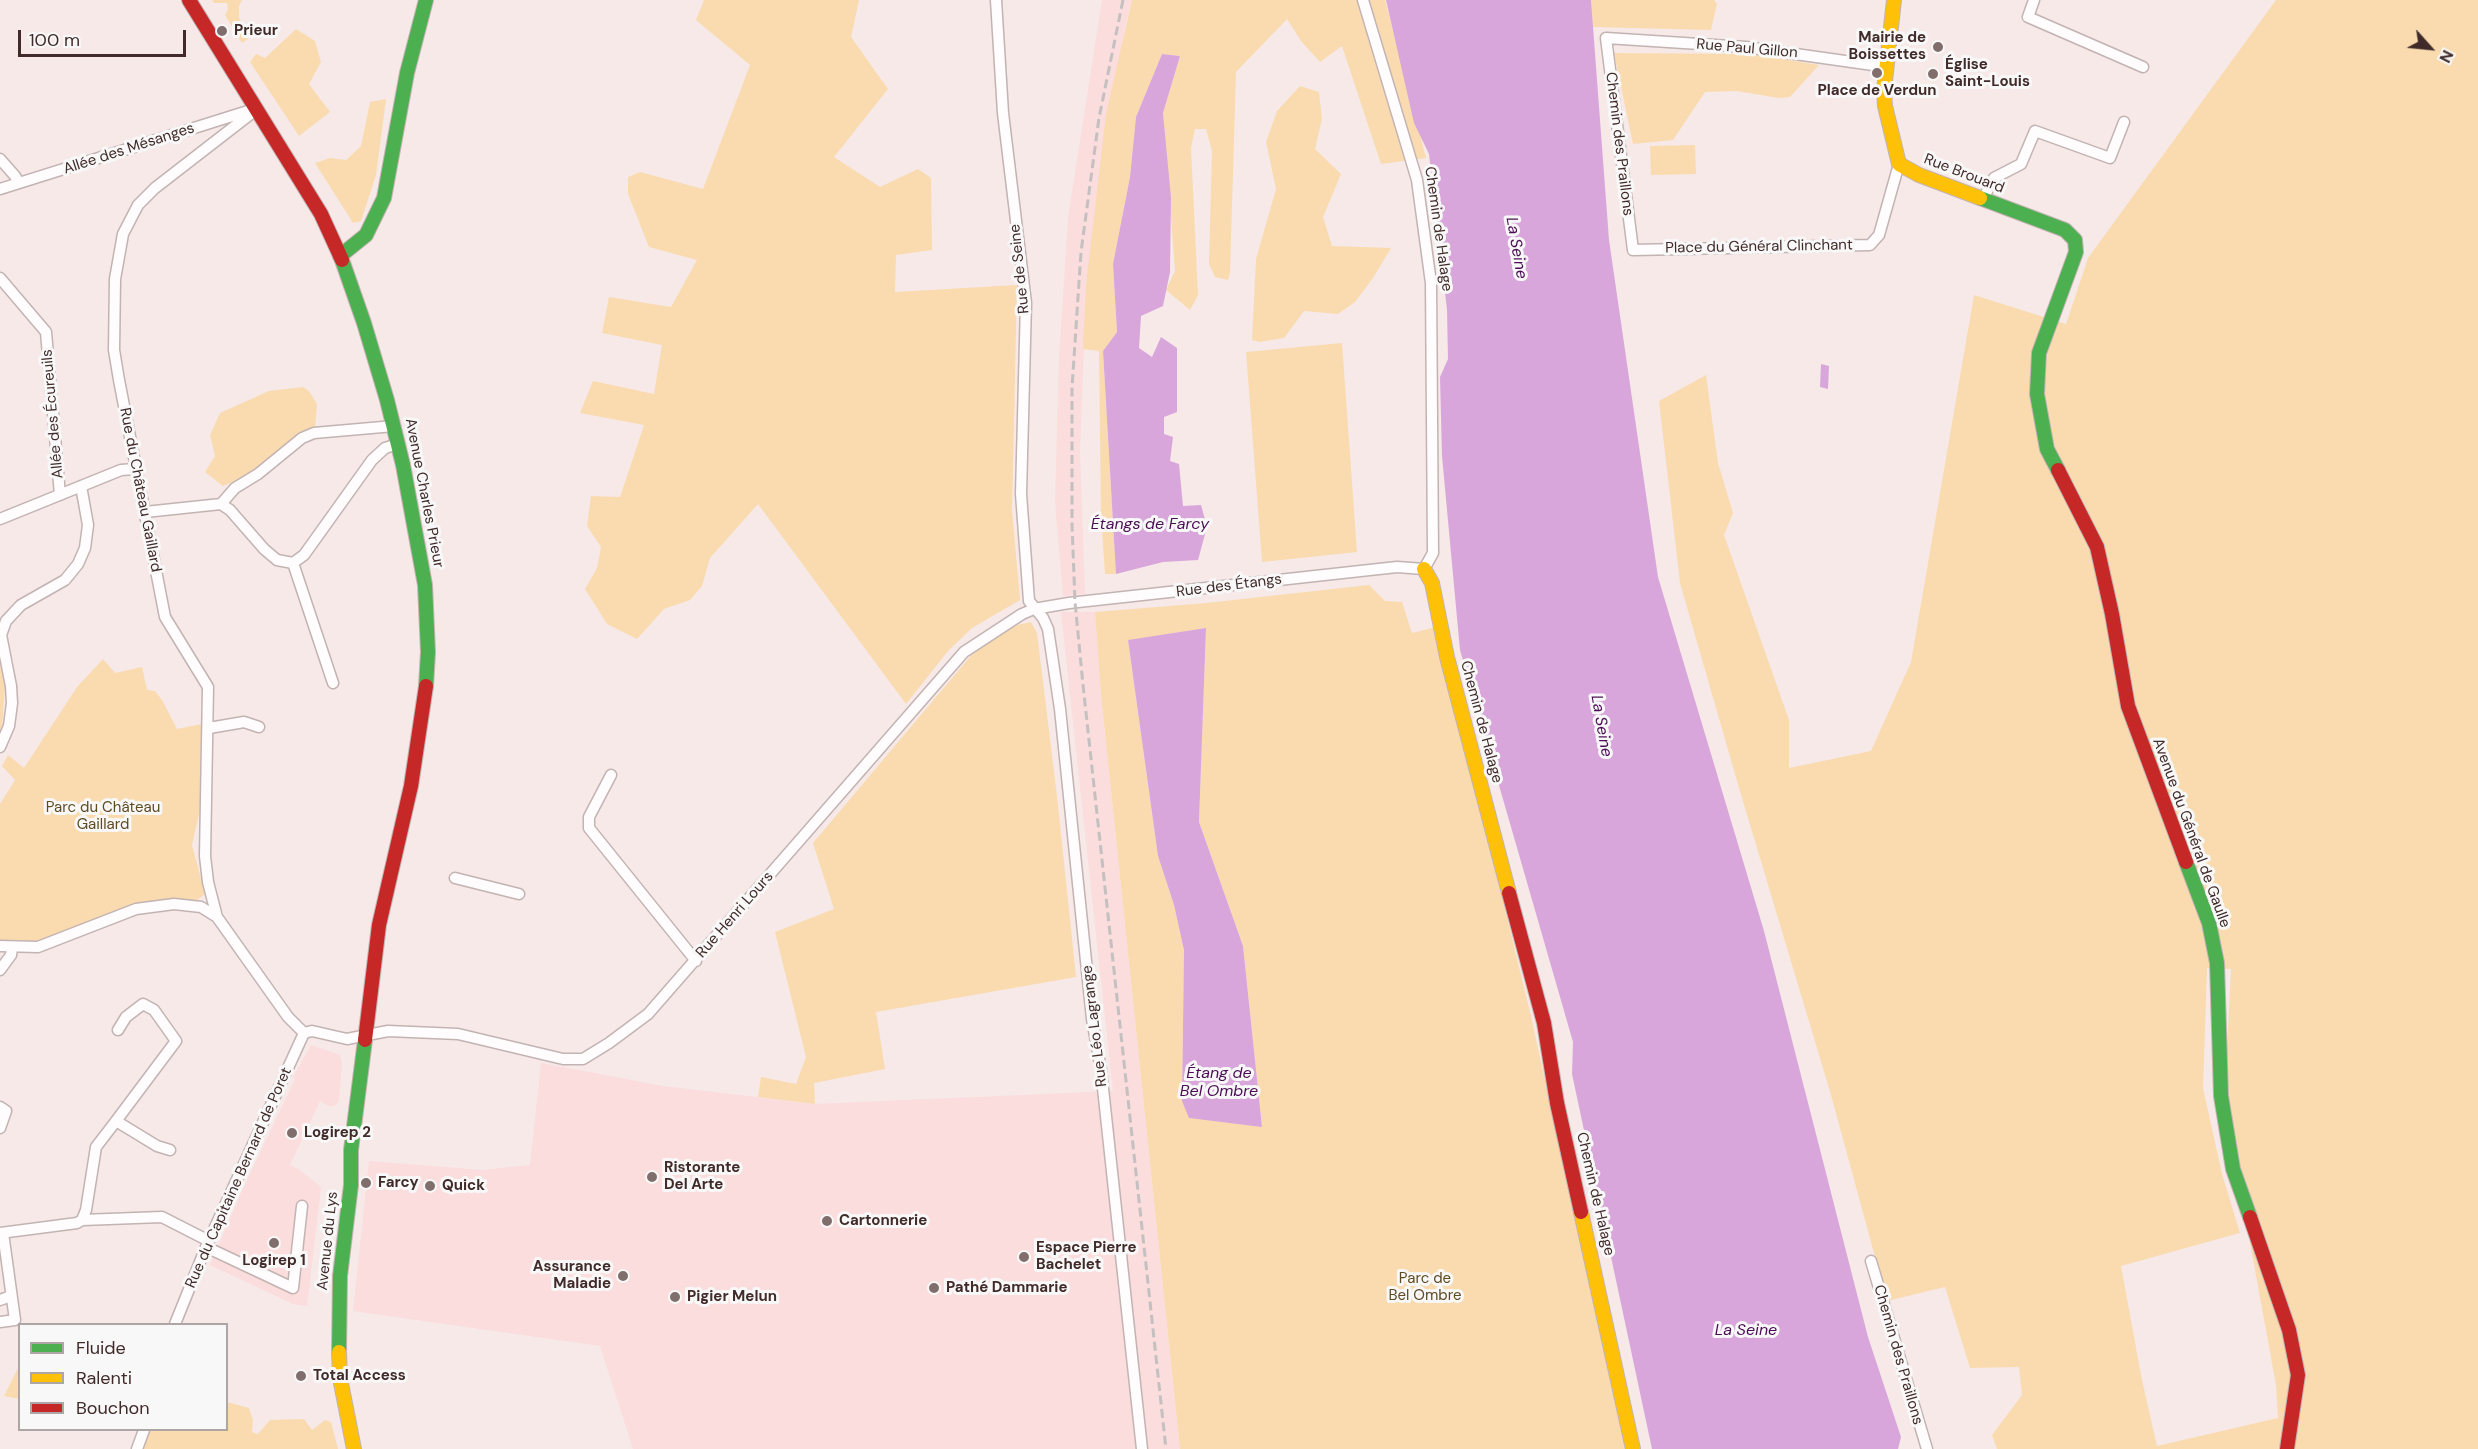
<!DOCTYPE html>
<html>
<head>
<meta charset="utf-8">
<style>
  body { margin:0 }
  #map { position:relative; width:2478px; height:1449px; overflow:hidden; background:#f6e9e8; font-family:"DM Sans",sans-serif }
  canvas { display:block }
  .legend { position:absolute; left:18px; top:1323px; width:210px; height:108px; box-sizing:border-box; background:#f7f8f7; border:2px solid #aea6a5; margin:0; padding:8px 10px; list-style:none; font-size:18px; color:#412b2a }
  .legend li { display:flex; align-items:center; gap:12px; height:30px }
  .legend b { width:30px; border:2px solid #aea6a5 }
  .north { position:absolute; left:2400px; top:18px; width:60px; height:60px; -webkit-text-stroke:4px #f7f8f7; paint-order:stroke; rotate:117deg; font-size:16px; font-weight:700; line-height:24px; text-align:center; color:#412b2a }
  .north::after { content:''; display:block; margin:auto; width:21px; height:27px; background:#412b2a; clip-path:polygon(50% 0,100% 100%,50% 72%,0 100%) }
  .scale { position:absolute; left:18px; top:30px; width:168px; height:27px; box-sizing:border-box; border:3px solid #412b2a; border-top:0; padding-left:8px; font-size:18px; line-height:21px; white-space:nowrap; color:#412b2a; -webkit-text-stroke:4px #f7f8f7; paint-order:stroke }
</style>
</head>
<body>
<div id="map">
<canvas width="2478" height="1449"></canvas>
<ul class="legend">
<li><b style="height:8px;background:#4caf50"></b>Fluide</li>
<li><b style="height:8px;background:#ffc107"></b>Ralenti</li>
<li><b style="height:8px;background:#c62828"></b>Bouchon</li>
</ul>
<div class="north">N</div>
<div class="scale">100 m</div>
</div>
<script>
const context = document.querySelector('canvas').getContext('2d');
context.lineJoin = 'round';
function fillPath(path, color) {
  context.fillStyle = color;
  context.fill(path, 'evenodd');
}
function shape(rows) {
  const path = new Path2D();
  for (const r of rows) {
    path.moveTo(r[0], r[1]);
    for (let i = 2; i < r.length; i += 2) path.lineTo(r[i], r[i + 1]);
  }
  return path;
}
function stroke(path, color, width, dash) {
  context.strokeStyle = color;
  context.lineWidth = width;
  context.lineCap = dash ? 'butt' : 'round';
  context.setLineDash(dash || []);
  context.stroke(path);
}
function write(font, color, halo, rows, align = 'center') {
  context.font = font + ' "DM Sans",sans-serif';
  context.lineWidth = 6;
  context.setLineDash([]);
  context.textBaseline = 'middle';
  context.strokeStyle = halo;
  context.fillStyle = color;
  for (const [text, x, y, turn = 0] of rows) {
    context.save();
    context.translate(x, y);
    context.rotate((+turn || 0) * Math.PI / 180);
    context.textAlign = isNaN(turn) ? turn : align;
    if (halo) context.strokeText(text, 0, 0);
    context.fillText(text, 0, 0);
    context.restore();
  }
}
const built = shape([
  [1102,0,1132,0,1125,27,1086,285,1080,452,1085,594,1063,596,1055,502,1059,358,1068,218],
  [1061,612,1095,612,1101,695,1180,1449,633,1449,600,1346,353,1311,369,1161,483,1170,530,1165,541,1063,663,1086,815,1104,1113,1091],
  [311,1045,340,1055,342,1064,339,1101,334,1106,328,1106,320,1101,290,1165,300,1170,321,1187,307,1306,293,1304,210,1265,240,1195,295,1079,293,1077]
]);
const green = shape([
  [212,0,242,0,239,6,239,17,248,39,242,43,225,15,228,9,227,3,214,3],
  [704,0,859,0,851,37,888,89,834,157,880,187,918,169,931,178,932,250,896,255,895,292,1017,285,1012,510,1020,600,972,628,948,651,906,704,758,504,710,558,702,586,690,600,664,609,637,639,607,624,585,589,597,568,601,547,587,526,591,496,620,497,644,425,580,413,593,381,654,394,662,345,602,333,609,297,671,307,697,260,649,247,628,194,628,177,640,172,703,189,750,65,696,20],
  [1132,0,1385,0,1426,158,1381,164,1342,46,1320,62,1301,41,1287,19,1236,72,1230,272,1228,280,1215,277,1209,264,1212,151,1206,129,1195,129,1191,148,1198,295,1190,310,1166,290,1175,271,1163,113,1180,56,1162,54,1136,117,1130,177,1113,264,1117,332,1103,351,1116,574,1105,574,1101,516,1099,351,1083,349,1086,285,1106,114],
  [1591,0,1714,0,1717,4,1711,30,1593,27],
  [2276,0,2478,0,2478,1449,1997,1449,1992,1435,2022,1395,2019,1367,1970,1368,1945,1287,1887,1301,1831,1095,1739,788,1680,583,1659,401,1706,375,1718,463,1733,513,1724,535,1789,720,1789,768,1871,751,1911,662,1974,295,2066,324,2088,258],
  [2207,968,2231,969,2226,1069,2236,1166,2276,1385,2278,1418,2157,1446,2142,1380,2121,1266,2240,1233,2222,1174,2203,1088],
  [296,29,315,41,321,62,309,84,330,112,299,136,250,62,256,54,265,58],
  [1614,53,1753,54,1819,65,1790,97,1778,98,1737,91,1705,92,1673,140,1633,144],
  [1300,86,1319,92,1322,119,1315,149,1341,174,1323,217,1332,246,1391,248,1373,278,1355,302,1338,314,1304,311,1284,338,1259,342,1252,340,1256,259,1276,189,1266,142,1277,111],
  [386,99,376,175,361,221,353,223,315,163,330,158,346,160,361,146,370,102],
  [1695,145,1696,174,1651,175,1650,146],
  [1342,343,1357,552,1262,562,1246,352],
  [303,387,309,391,317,404,315,429,245,477,223,486,205,472,215,456,210,435,220,413,269,391],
  [1369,585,1385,601,1402,602,1412,633,1436,627,1531,1016,1625,1449,1180,1449,1101,695,1095,612,1206,603],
  [1206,628,1199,822,1243,946,1262,1127,1182,1101,1184,950,1174,905,1158,856,1128,641],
  [1031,622,1037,633,1057,796,1076,977,876,1012,885,1069,814,1083,815,1104,758,1097,761,1077,796,1084,806,1057,775,932,834,909,813,843,974,652,1008,627],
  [103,659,115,673,142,667,147,690,155,691,162,700,177,729,207,723,201,785,205,787,192,845,205,894,196,901,180,899,135,905,36,942,0,942,0,804,15,780,2,766,8,755,24,768,77,687],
  [0,663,5,686,2,728,0,732],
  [19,1366,19,1399,4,1396],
  [227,1402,249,1408,253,1420,252,1432,258,1434,270,1420,304,1419,312,1430,325,1420,331,1422,338,1449,140,1449,148,1430,226,1430]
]);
const water = shape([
  [1386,0,1591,0,1609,240,1658,577,1764,931,1868,1337,1901,1437,1898,1449,1652,1449,1572,1074,1573,1042,1460,650,1442,456,1440,377,1448,359,1447,310,1429,154,1414,123],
  [1162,54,1180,56,1163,113,1171,198,1170,272,1163,306,1141,316,1139,348,1152,357,1161,337,1177,348,1177,412,1164,417,1164,434,1173,437,1170,461,1179,464,1183,506,1201,505,1207,527,1198,560,1163,562,1116,574,1103,351,1117,332,1113,264,1130,177,1136,117],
  [1821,364,1829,366,1828,389,1820,387],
  [1206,628,1199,822,1243,946,1262,1127,1189,1118,1182,1101,1184,950,1174,905,1158,856,1128,640]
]);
const street = shape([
  [996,0,1003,113,1026,303,1021,494,1029,601,1043,618,1048,629,1060,709,1092,1019,1101,1070,1142,1449],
  [2034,0,2028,17,2143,67],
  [1887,67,1746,47,1606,38,1633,250,1870,245,1879,235,1899,164],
  [0,159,15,176,19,183],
  [0,189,248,111],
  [1983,199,1994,178,2021,164,2035,131,2110,158,2124,122],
  [0,278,46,332,60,495],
  [221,504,235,488,258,474,302,438,314,433,394,426],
  [145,512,221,504,230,510,264,549,277,560,293,563,304,555,372,460,385,448,398,444],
  [0,519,121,470,135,469],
  [293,563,333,683],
  [209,728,244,722,259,727],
  [0,747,9,726,12,703,11,686,1,635,6,621,21,605,65,580,78,564,85,548,88,525,81,486],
  [611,775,589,817,589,828,696,961],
  [455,878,519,894],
  [217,917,208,882,205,856,208,687,165,617,119,380,114,350,115,279,123,234,138,205,155,188,257,109],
  [0,946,38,947,136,909,174,904,201,907,217,917,288,1017,304,1033],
  [0,970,11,955,12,948],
  [304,1033,312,1031,347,1039,388,1031,458,1034,563,1059,583,1059,609,1043,648,1014,964,652,1022,614,1034,609,1069,603,1397,567,1424,569,1433,553,1431,283,1417,180,1363,0],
  [0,1107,6,1111,0,1128],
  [116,1121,176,1041,154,1010,143,1004,126,1017,118,1030],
  [82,1220,86,1210,96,1147,116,1121,157,1146,170,1150],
  [0,1233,77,1223,82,1220,162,1217,209,1241],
  [206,1247,293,1288,302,1206],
  [1871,1261,1927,1449],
  [0,1300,11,1296],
  [0,1322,15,1320,3,1233],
  [175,1324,206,1247,304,1033],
  [137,1449,144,1430]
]);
const fast = shape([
  [1980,198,2065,230,2075,240,2076,252,2039,353,2037,394,2047,449,2058,470],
  [340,256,366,235,384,198,407,73,426,0],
  [342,260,364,323,387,400,403,465,425,585,428,652,426,686],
  [2186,862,2209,923,2217,963,2221,1096,2233,1169,2250,1217],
  [339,1352,340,1276,351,1185,351,1150,365,1040]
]);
const slow = shape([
  [1894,0,1884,90,1885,106,1899,164,1919,175,1980,198],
  [1424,569,1432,583,1447,657,1509,893],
  [1581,1212,1633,1449],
  [339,1352,340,1378,354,1449]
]);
const jam = shape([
  [189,0,321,214,342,260],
  [2058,470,2097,547,2112,614,2128,706,2186,862],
  [1509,893,1544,1023,1557,1103,1581,1212],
  [365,1040,379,925,411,786,426,686],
  [2250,1217,2289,1330,2298,1375,2287,1449]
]);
const rail = shape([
  [1123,0,1099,118,1081,252,1072,388,1072,524,1075,602,1083,685,1166,1449]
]);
const markers = [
  [222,31,6,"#806e6c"],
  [1938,47,6,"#806e6c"],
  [1877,73,6,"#806e6c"],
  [1933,74,6,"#806e6c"],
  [292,1133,6,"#806e6c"],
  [652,1177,6,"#806e6c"],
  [366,1183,6,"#806e6c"],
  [430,1186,6,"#806e6c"],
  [827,1221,6,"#806e6c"],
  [274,1243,6,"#806e6c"],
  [1024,1257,6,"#806e6c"],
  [623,1276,6,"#806e6c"],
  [934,1288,6,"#806e6c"],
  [675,1297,6,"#806e6c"],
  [301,1376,6,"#806e6c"]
];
const poiNames = [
  ["Prieur",234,31],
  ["Mairie de",1926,38,"right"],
  ["Boissettes",1926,55,"right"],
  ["Église",1945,65],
  ["Saint-Louis",1945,82],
  ["Place de Verdun",1877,91,"center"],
  ["Logirep 2",304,1133],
  ["Ristorante",664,1168],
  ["Del Arte",664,1185],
  ["Farcy",378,1183],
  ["Quick",442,1186],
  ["Cartonnerie",839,1221],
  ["Espace Pierre",1036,1248],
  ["Bachelet",1036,1265],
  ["Logirep 1",274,1261,"center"],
  ["Assurance",611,1267,"right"],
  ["Maladie",611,1284,"right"],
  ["Pathé Dammarie",946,1288],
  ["Pigier Melun",687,1297],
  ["Total Access",313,1376]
];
const streetNames = [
  ["Rue Paul Gillon",1747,49,5],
  ["Chemin des Praillons",1619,144,83],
  ["Allée des Mésanges",129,149,-18],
  ["Rue Brouard",1964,174,21],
  ["Chemin de Halage",1438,229,82],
  ["Place du Général Clinchant",1759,247,-1],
  ["Rue de Seine",1020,269,-96],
  ["Allée des Écureuils",53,414,-95],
  ["Rue du Château Gaillard",140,490,79],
  ["Avenue Charles Prieur",424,493,79],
  ["Rue des Étangs",1229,586,-7],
  ["Chemin de Halage",1481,722,75],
  ["Avenue du Général de Gaulle",2191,833,70],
  ["Rue Henri Lours",735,915,-49],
  ["Rue Léo Lagrange",1095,1026,-97],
  ["Rue du Capitaine Bernard de Poret",239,1178,-66],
  ["Chemin de Halage",1595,1194,77],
  ["Avenue du Lys",328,1241,-84],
  ["Chemin des Praillons",1898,1355,74]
];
const parkNames = [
  ["Parc du Château",103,808],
  ["Gaillard",103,825],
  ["Parc de",1425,1279],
  ["Bel Ombre",1425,1296]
];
const waterNames = [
  ["La Seine",1516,248,80],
  ["Étangs de Farcy",1150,525],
  ["La Seine",1601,726,80],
  ["Étang de",1219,1074],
  ["Bel Ombre",1219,1092],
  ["La Seine",1746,1331]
];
fillPath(built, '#fadddc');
fillPath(green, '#f9dbaf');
fillPath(water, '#d8a6db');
stroke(street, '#c3b3b3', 13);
stroke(fast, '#c3b3b3', 16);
stroke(slow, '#c3b3b3', 16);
stroke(jam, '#c3b3b3', 16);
stroke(street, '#fefcfc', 10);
stroke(fast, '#4caf50', 14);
stroke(slow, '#ffc107', 14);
stroke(jam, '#c62828', 14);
stroke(rail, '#c5c0c0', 3, [9, 4.5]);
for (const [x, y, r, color] of markers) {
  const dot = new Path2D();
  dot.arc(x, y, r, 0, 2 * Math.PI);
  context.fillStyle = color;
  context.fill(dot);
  stroke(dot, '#f7f8f7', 2);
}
write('bold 15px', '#412b2a', '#f7f8f7', poiNames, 'left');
write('15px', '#412b2a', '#f7f8f7', streetNames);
write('15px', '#5f4a22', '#f7f8f7', parkNames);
write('italic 16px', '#4b0d54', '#f7f8f7', waterNames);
</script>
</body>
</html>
